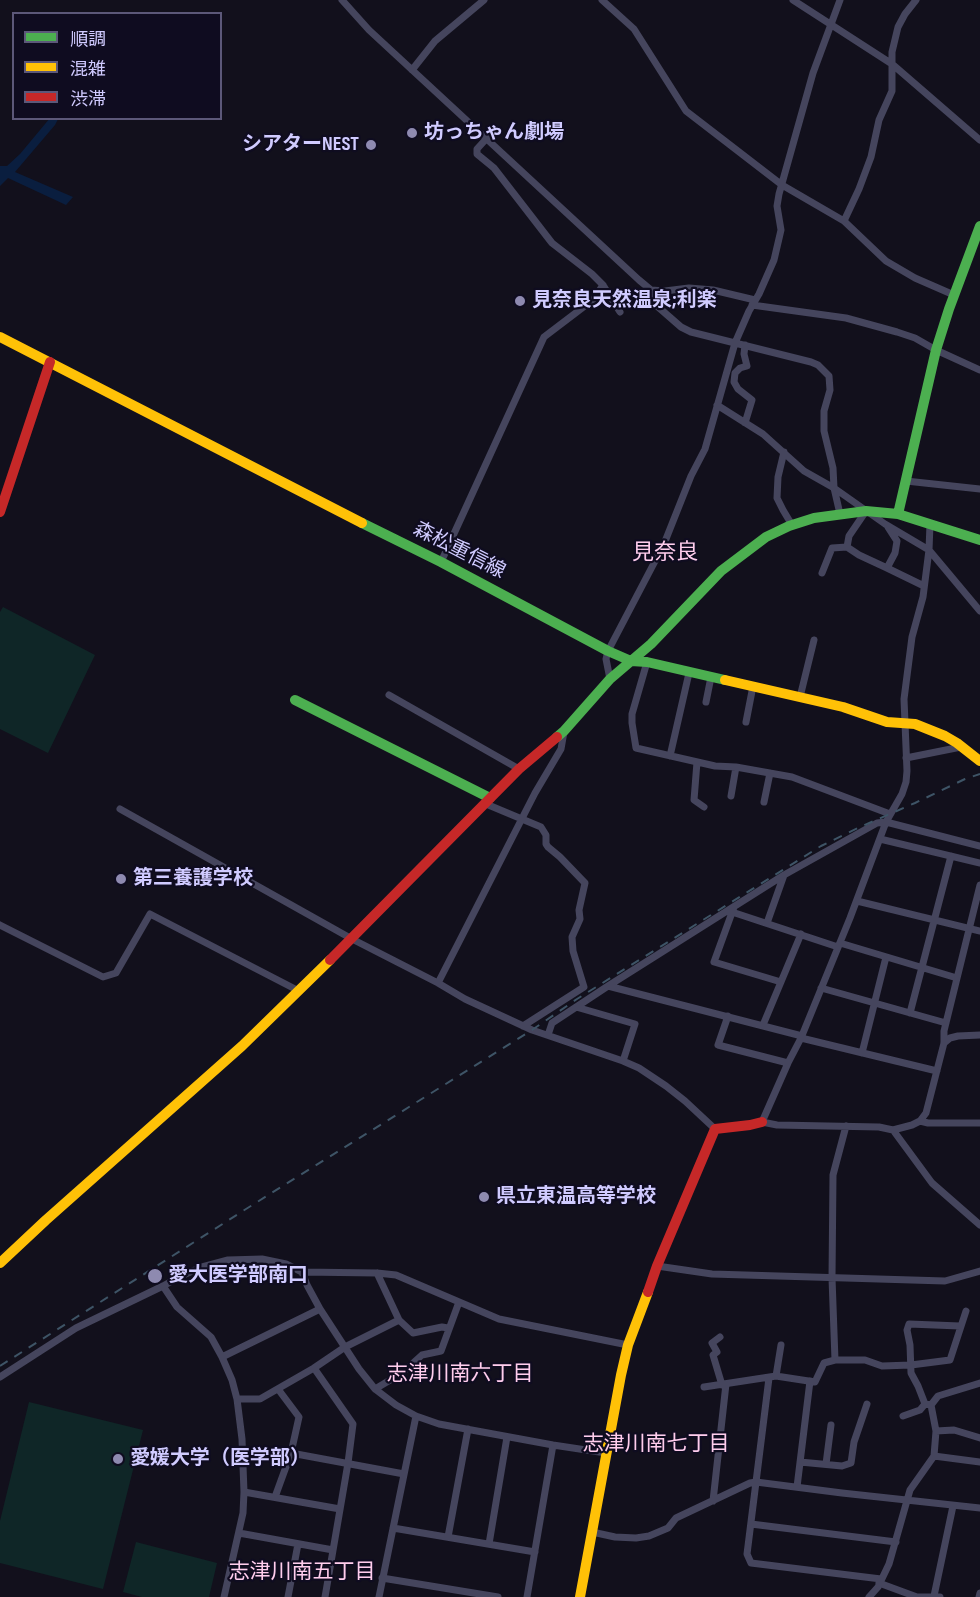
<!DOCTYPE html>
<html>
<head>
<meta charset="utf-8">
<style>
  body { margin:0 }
  #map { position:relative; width:980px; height:1597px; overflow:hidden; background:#12101c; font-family:"Sofia Sans Condensed","Noto Sans JP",sans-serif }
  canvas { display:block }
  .legend { position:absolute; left:12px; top:12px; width:210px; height:108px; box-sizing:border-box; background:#0f0c20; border:2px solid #5c5879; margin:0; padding:8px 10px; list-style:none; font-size:18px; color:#d0cbff }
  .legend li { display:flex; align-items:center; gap:12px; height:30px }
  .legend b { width:30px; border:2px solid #5c5879 }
</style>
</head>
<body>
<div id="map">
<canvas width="980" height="1597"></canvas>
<ul class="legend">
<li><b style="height:8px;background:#4caf50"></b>順調</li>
<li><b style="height:8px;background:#ffc107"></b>混雑</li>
<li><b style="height:8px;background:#c62828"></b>渋滞</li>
</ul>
</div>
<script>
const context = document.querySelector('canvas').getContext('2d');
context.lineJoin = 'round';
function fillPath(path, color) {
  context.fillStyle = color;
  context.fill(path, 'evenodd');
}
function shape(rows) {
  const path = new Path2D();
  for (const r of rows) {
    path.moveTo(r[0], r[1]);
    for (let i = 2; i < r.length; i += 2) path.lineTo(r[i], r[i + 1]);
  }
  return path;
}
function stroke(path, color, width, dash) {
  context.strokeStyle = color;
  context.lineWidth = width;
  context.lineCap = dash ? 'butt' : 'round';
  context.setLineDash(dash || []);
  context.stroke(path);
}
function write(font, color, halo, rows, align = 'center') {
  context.font = font + ' "Sofia Sans Condensed","Noto Sans JP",sans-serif';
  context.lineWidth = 4.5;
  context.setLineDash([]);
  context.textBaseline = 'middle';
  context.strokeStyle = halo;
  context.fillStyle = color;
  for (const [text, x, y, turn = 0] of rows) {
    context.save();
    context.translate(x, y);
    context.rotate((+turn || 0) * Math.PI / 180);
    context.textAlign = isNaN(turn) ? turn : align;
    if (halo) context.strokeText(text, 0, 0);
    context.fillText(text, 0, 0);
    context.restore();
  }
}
const green = shape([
  [3,607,95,655,48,753,0,729,0,612],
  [29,1402,143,1430,103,1589,0,1563,0,1521],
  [136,1542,217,1563,209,1597,142,1597,123,1592]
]);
const water = shape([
  [50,118,58,119,55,125,15,172,73,197,66,205,8,178,0,186,0,166,7,166,20,154]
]);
const street = shape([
  [342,0,369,30,639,280,651,290,665,291,689,288,713,290,755,300],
  [602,0,634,29,686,111,782,185,844,221,886,261,915,278,954,295],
  [793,0,892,64,980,140],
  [412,70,435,41,484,0],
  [487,138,477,149,477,154,494,168,552,243,592,274,603,285,620,312],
  [844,221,859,189,871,157,879,120,892,91,892,52,898,27,905,14,916,0],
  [651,290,650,298,657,306,681,327,691,332,811,362,818,365,829,376,830,390,824,411,824,431,833,468,834,488,840,514],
  [752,305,846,318,897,332,915,338,936,350,980,370],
  [745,345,744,354,747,366,740,368,735,373,734,382,738,389,752,400,745,423],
  [717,405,763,434,804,471,834,488,885,524,929,550,980,611],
  [784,452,778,477,777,498,783,510,792,525],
  [906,481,980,489],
  [930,524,929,550,923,597,912,637,904,699,907,771,906,782,902,794,886,822,850,918,801,1038,788,1063,762,1122,777,1125,879,1127,893,1130,912,1125,920,1121,926,1113,944,1043,944,1031,980,885],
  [888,527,897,541,895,553,887,568,924,586],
  [847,547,859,555,887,568],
  [441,562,544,337,594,299,603,285],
  [822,573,832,548,847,547,849,536,866,511],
  [647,662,632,714,632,723,636,748,715,766,736,767,792,777,890,814],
  [610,679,606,659,608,651,664,544,691,476,705,449,735,343,749,311,759,294,774,260,781,230,777,206,779,194,813,73,840,0],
  [389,695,519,769],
  [800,697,814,640],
  [706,702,711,677],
  [746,722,753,686],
  [670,756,689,673],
  [906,758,961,747,959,745],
  [697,762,694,800,704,807],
  [731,796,736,767],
  [764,802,770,773],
  [486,804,541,827,546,835,546,844,548,847,560,857,585,883,579,910,580,919,572,937,573,951,584,987,523,1026],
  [120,809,352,939,438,983,465,999,532,1030,623,1061,639,1068,666,1086,685,1101,715,1129],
  [880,839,980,863],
  [857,901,980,931],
  [734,907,714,962,781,982],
  [732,912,838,947],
  [767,923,784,875],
  [0,925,103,977,116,973,150,914,299,991],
  [840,943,957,978],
  [438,983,535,793,561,749,564,732],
  [608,986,802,1036],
  [821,988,946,1023],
  [576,1007,635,1024,623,1061],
  [910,1013,951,856],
  [728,1016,718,1045,788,1063],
  [763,1025,801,934],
  [548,1035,552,1023,608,986,784,875,877,823,886,822,980,846],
  [801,1038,937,1071],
  [944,1043,950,1038,958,1036,980,1035],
  [862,1053,886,957],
  [920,1121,928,1123,980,1123],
  [893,1130,932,1183,980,1225],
  [657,1266,712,1274,945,1281,980,1271],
  [302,1272,307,1285,320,1309,359,1369,375,1389,396,1405,416,1416,439,1424,553,1445,606,1453],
  [377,1273,399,1320,413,1333,442,1327,448,1328],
  [163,1286,177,1307,211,1337,222,1357,232,1380,237,1399,242,1439,244,1492,243,1513,224,1597],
  [720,1337,712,1343,717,1352,713,1355,722,1385],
  [222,1357,320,1309],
  [835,1360,832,1278,833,1175,846,1126],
  [314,1368,353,1424,348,1463,325,1597],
  [776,1376,781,1345],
  [0,1377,76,1328,163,1286,181,1276,202,1267,228,1260,262,1259,286,1264,302,1272,377,1273,396,1275,499,1319,628,1345],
  [769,1378,747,1554,751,1563,881,1579],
  [704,1387,776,1376,815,1382,824,1363,835,1360,865,1360,882,1366,911,1365,950,1360,966,1311],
  [375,1389,402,1373,422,1355,441,1351,459,1302],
  [237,1399,260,1399,314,1368,345,1347,399,1320],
  [931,1405,925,1404,918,1386,911,1373,910,1345,907,1330,909,1324,960,1326],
  [903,1416,920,1410,925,1404],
  [936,1431,954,1430,980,1438],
  [291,1453,404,1474],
  [934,1456,980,1462],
  [800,1462,842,1466,851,1463,854,1442,867,1404],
  [826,1464,831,1425],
  [797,1487,810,1381],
  [244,1492,340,1509],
  [275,1497,291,1453,299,1417,278,1389],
  [713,1501,726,1384],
  [751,1524,896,1542],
  [393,1528,535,1552],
  [592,1532,615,1537,636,1538,649,1536,668,1528,676,1518,750,1483,756,1482,842,1493,980,1508],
  [239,1533,333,1550],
  [448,1537,468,1429],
  [489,1544,507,1437],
  [382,1578,498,1597],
  [879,1583,917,1597,940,1597],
  [934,1596,953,1506],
  [288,1597,298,1544],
  [379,1597,416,1416],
  [527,1597,553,1445],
  [869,1597,878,1587,889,1564,910,1490,934,1456,936,1431,931,1405,938,1396,980,1383],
  [979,1597,980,1593]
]);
const fast = shape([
  [898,514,936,350,949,309,980,226],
  [362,523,441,562,608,651,631,661,647,662,725,680],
  [295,700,490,798],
  [557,737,564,731,610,679,651,644,721,571,766,537,789,526,814,518,866,511,898,514,980,540]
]);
const slow = shape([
  [0,337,362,523],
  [725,680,843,707,887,722,915,724,945,736,957,743,980,761],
  [0,1263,46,1220,242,1046,330,960],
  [580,1597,621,1375,628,1345,648,1292]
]);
const jam = shape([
  [0,512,50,362],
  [330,960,519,769,557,737],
  [648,1292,657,1266,715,1129,750,1125,762,1122]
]);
const rail = shape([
  [0,1366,246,1209,532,1030,577,999,821,846,860,827,915,803,965,779,980,774]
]);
const markers = [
  [412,133,6,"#8e8ab0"],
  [371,145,6,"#8e8ab0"],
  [520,301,6,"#8e8ab0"],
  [121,879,6,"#8e8ab0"],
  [484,1197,6,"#8e8ab0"],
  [155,1276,8,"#8e8ab0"],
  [118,1459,6,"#8e8ab0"]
];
const poiNames = [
  ["坊っちゃん劇場",424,133],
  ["シアターNEST",359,145,"right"],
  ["見奈良天然温泉;利楽",532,301],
  ["第三養護学校",133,879],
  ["県立東温高等学校",496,1197],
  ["愛大医学部南口",168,1276],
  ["愛媛大学（医学部）",130,1459]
];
const streetNames = [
  ["森松重信線",459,551,27]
];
const neighbourhoodNames = [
  ["志津川南六丁目",460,1375],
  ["志津川南七丁目",656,1445],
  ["志津川南五丁目",302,1573]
];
const quarterNames = [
  ["見奈良",665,553]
];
fillPath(green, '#0f2627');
fillPath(water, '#0a1e3f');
stroke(street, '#45455d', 7);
stroke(fast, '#4caf50', 10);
stroke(slow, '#ffc107', 10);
stroke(jam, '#c62828', 10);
stroke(rail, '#3e5466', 2, [9, 8]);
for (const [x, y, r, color] of markers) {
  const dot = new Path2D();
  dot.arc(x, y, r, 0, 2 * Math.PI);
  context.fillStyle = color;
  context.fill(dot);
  stroke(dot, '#0f0c20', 2);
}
write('bold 20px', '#d0cbff', '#0f0c20', poiNames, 'left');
write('20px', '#d0cbff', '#0f0c20', streetNames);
write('21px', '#ffcded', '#0f0c20', neighbourhoodNames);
write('22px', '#ffcded', '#0f0c20', quarterNames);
</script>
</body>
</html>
